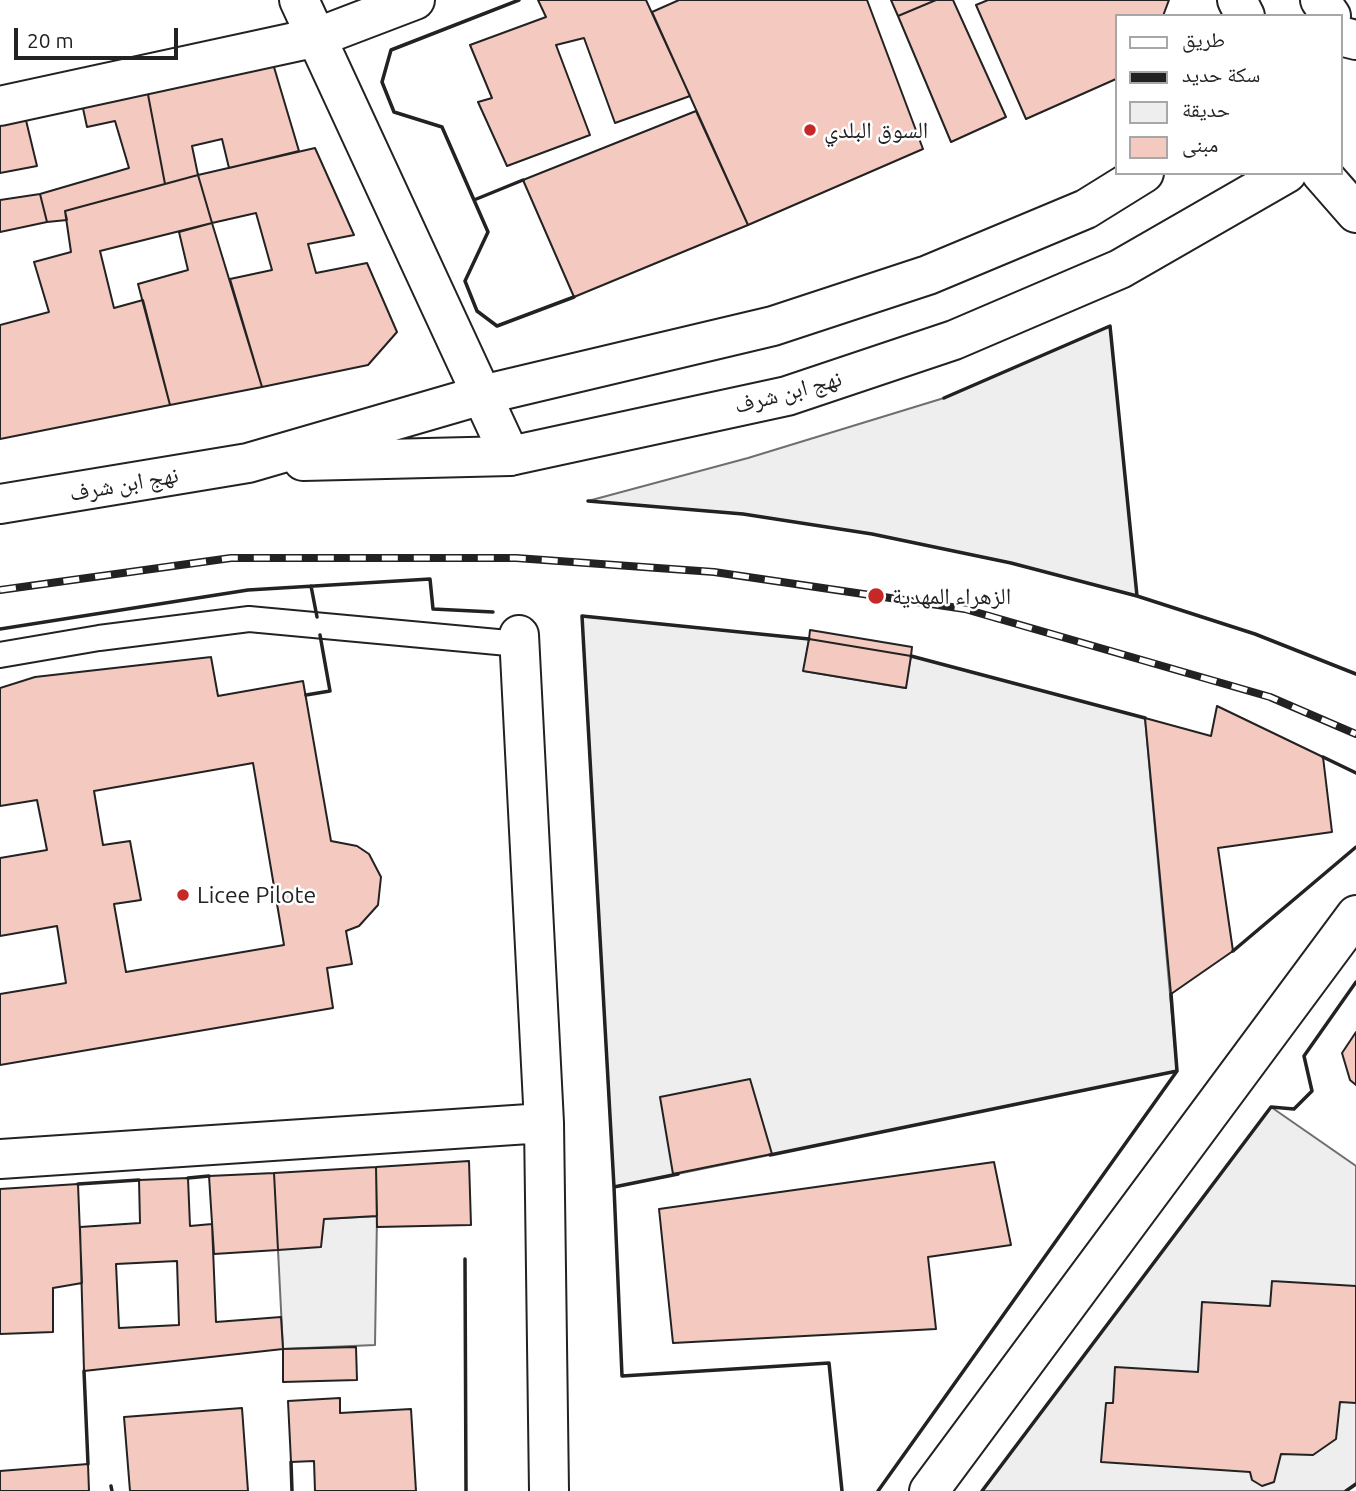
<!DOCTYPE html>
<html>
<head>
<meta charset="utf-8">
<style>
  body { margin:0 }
  #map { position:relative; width:1356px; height:1491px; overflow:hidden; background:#fff; font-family:Ubuntu,"Noto Naskh Arabic",sans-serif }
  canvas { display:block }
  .legend { position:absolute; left:1115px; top:14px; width:228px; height:161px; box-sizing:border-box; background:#fff; border:2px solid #a7a7a7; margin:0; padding:9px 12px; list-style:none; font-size:21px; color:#222 }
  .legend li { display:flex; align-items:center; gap:14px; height:35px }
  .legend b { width:35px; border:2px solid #a7a7a7 }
  .scale { position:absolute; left:14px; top:28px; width:164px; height:32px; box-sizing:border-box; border:4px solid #222; border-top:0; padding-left:9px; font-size:21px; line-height:24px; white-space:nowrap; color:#222; -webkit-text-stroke:5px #fff; paint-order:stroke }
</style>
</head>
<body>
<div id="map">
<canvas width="1356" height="1491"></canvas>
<ul class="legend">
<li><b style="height:9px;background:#fff"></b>طريق</li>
<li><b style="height:9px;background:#222"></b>سكة حديد</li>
<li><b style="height:19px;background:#eee"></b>حديقة</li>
<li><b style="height:19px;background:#f3c9c0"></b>مبنى</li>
</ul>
<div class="scale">20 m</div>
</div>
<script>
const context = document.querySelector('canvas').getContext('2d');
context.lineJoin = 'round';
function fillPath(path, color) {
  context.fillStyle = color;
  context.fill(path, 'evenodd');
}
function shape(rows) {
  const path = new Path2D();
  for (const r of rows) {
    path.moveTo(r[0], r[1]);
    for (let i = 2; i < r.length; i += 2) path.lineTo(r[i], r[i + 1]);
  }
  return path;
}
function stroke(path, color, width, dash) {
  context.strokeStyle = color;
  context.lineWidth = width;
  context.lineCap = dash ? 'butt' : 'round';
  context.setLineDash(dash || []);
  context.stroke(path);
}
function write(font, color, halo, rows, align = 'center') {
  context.font = font + ' Ubuntu,"Noto Naskh Arabic",sans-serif';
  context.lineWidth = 5;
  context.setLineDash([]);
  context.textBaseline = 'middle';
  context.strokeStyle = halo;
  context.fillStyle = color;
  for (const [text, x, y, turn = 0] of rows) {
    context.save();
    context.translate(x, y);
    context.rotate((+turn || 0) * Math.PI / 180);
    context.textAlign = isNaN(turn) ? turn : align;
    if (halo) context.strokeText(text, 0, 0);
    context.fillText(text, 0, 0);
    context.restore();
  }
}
const green = shape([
  [1110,326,1137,596,1011,563,872,534,743,514,588,501,748,458,944,398,1110,326],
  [582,616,809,639,804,671,905,688,911,656,1145,718,1177,1071,614,1187,582,616],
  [1271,1107,1356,1166,1356,1484,1346,1491,982,1491,1271,1107],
  [377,1216,375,1345,283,1349,278,1250,324,1219,377,1216]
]);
const building = shape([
  [538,0,646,0,690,96,615,123,584,38,556,45,590,135,507,166,478,102,492,98,470,45,546,17,538,0],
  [679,0,867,0,923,149,748,225,652,12,679,0],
  [891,0,936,0,898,16,891,0],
  [936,0,953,0,1006,117,951,142,898,16,936,0],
  [988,0,1169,0,1163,16,1116,16,1116,79,1026,119,976,5,988,0],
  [271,57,299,151,229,168,222,139,192,146,198,175,165,184,146,84,271,57],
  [146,84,165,184,65,211,67,220,47,222,40,194,129,168,115,121,87,127,81,99,146,84],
  [696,111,748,225,574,297,523,180,696,111],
  [24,112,37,166,0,173,0,118,24,112],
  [315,148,354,235,308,244,316,273,367,263,397,332,368,365,262,387,230,279,272,270,256,213,212,223,198,175,315,148],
  [198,175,212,223,100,251,114,308,143,300,170,405,0,439,0,325,49,312,34,262,71,252,65,211,198,175],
  [40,194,47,222,0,232,0,200,40,194],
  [212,223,262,387,170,405,138,284,188,270,179,232,212,223],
  [810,630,912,647,911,656,809,639,810,630],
  [809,639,911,656,906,688,803,671,809,639],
  [211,657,218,696,303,681,331,841,357,846,369,854,381,877,378,905,359,926,346,931,352,964,327,968,333,1008,0,1065,0,994,66,983,57,926,0,936,0,858,47,850,37,800,0,806,0,688,35,677,211,657],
  [253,763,284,945,126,972,114,904,141,900,130,841,103,845,94,791,253,763],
  [1217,706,1323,757,1332,832,1218,848,1233,951,1171,994,1145,718,1211,736,1217,706],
  [1356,1032,1356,1085,1350,1080,1342,1053,1356,1032],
  [750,1079,772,1154,673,1174,660,1097,750,1079],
  [469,1161,471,1225,377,1227,376,1167,469,1161],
  [994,1162,1011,1245,928,1257,936,1329,673,1343,659,1209,994,1162],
  [376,1167,377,1216,324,1219,321,1247,278,1250,274,1173,376,1167],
  [274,1173,278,1250,214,1254,209,1176,274,1173],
  [188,1178,190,1226,212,1224,216,1322,281,1317,283,1349,84,1371,80,1227,140,1223,139,1180,188,1178],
  [177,1261,179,1325,119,1328,116,1264,177,1261],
  [78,1184,82,1283,53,1288,53,1332,0,1334,0,1189,78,1184],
  [1272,1281,1356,1286,1356,1403,1340,1402,1336,1439,1313,1455,1281,1454,1274,1482,1262,1486,1252,1480,1250,1472,1101,1462,1106,1403,1113,1403,1115,1367,1198,1372,1202,1302,1270,1306,1272,1281],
  [356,1347,357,1380,283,1382,283,1349,356,1347],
  [340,1398,340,1413,411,1409,416,1491,315,1491,314,1461,291,1462,288,1401,340,1398],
  [242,1408,248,1491,130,1491,124,1417,242,1408],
  [88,1464,89,1491,0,1491,0,1471,88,1464]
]);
const service = shape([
  [0,655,99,638,249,619,519,644]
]);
const minor = shape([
  [299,0,510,456],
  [0,106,318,37,415,0],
  [519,635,544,1123,549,1491],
  [0,1159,544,1123],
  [929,1491,1356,915]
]);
const secondary = shape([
  [303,461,510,456,787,396,954,340,1120,269,1287,173],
  [0,504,248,463,482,395,773,326,928,275,1086,209,1144,173]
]);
const primary = shape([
  [1237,0,1245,16],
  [1320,0,1331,16],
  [1340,36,1356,40],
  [1321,173,1356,213]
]);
const rail = shape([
  [0,590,231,558,516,558,714,572,965,609,1270,697,1356,734]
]);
const wall = shape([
  [519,0,391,50,382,82,394,112,442,127,488,232,465,281,477,311,497,326,574,297],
  [474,200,523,180],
  [944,398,1110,326,1137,596],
  [588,501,743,514,872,534,1011,563,1137,596,1255,634,1356,674],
  [311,586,317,617],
  [0,629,248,590,430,579,433,609,493,612],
  [911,656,1145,718],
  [306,695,330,691,320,635],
  [1323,757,1356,773],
  [1233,951,1356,847],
  [770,1155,1177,1071],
  [678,1174,614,1187,582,616,809,639],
  [188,1178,209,1176],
  [78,1184,139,1180],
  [614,1187,622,1376,829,1363,842,1491],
  [465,1259,466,1491],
  [84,1371,88,1464],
  [291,1462,292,1491],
  [111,1486,112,1491],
  [878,1491,1177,1071,1171,994],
  [982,1491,1271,1107,1294,1109,1312,1091,1304,1056,1356,982],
  [1346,1491,1356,1484]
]);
const markers = [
  [810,130,7,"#c62828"],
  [876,596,9,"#c62828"],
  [183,895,7,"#c62828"]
];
const poiNames = [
  ["السوق البلدي",824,130],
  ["الزهراء المهدية",892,596],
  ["Licee Pilote",197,895]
];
const streetNames = [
  ["نهج ابن شرف",788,392,-15],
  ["نهج ابن شرف",124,484,-10]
];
fillPath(green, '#eee');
stroke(green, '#6f6f6f', 2);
fillPath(building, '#f3c9c0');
stroke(building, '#222', 2);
stroke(service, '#222', 28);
stroke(minor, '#222', 42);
stroke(secondary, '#222', 42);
stroke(primary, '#222', 42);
stroke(service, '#fff', 24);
stroke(minor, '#fff', 38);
stroke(secondary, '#fff', 38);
stroke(primary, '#fff', 38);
stroke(rail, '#222', 8);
stroke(rail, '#fff', 5, [16]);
stroke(wall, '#222', 3.5);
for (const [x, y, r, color] of markers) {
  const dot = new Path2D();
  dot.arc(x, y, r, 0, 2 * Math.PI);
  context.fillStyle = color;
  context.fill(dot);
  stroke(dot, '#fff', 2.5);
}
write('23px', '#222', '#fff', poiNames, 'left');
write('23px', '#222', '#fff', streetNames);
</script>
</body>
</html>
